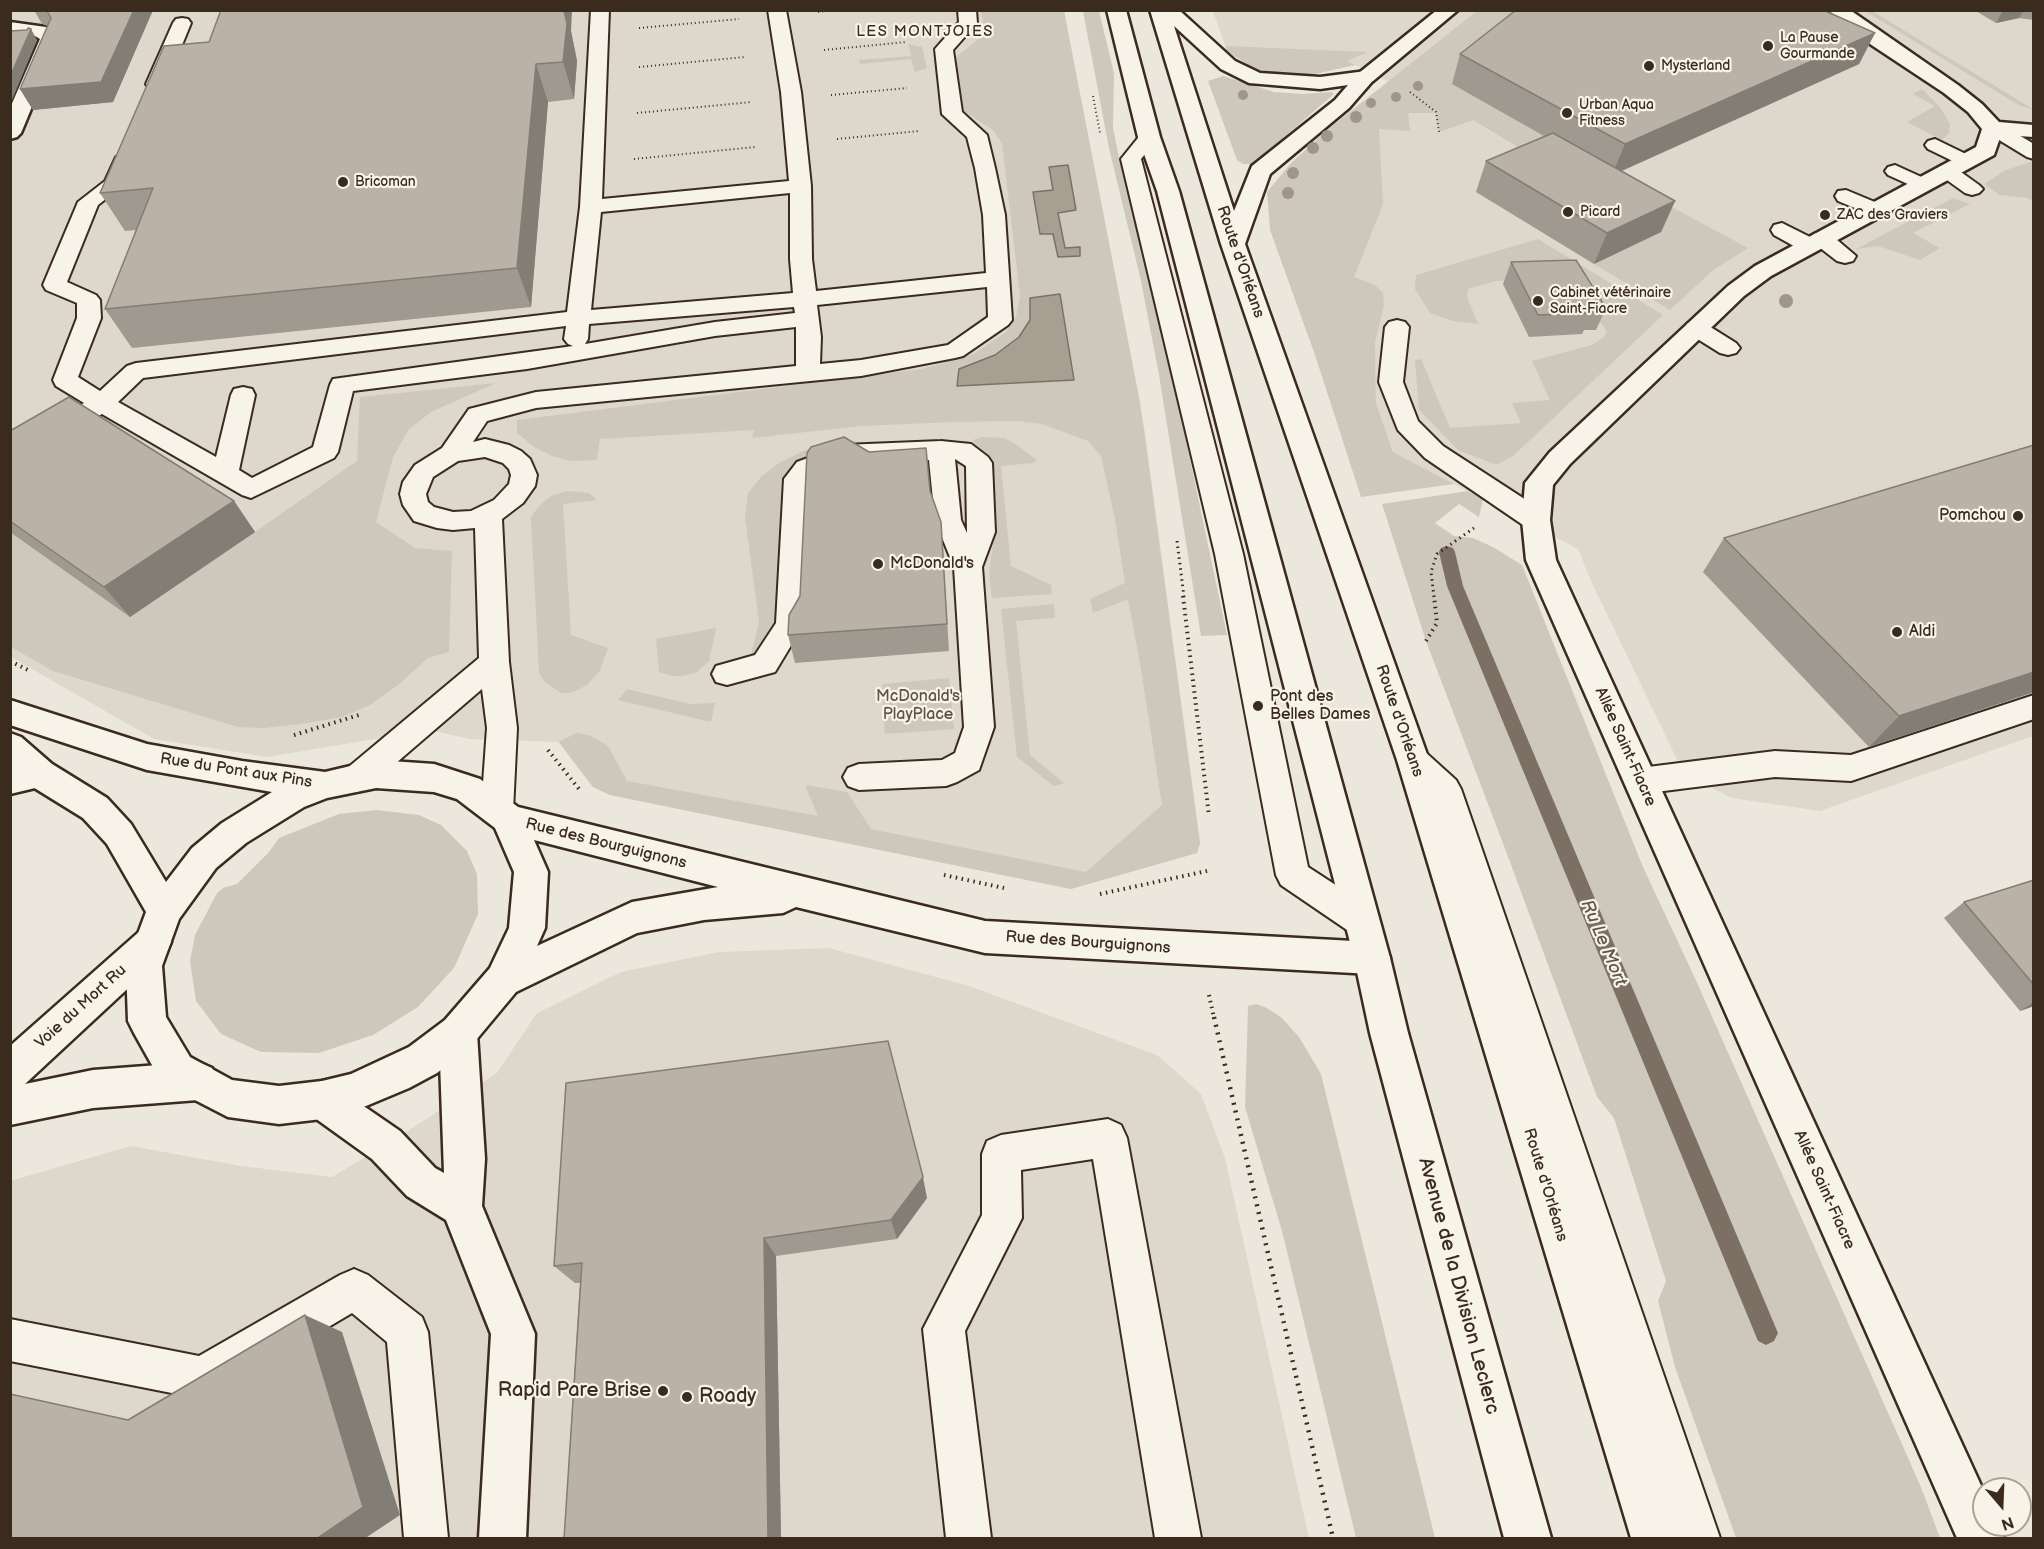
<!DOCTYPE html>
<html>
<head>
<meta charset="utf-8">
<style>
  body { margin:0 }
  #map { position:relative; width:2044px; height:1549px; overflow:hidden; background:#ece7dc; font-family:"Balsamiq Sans",sans-serif }
  canvas { display:block }
  .frame { position:absolute; inset:0; border:12px solid #3b2a1e; pointer-events:none }
  .north { position:absolute; left:1972px; top:1477px; width:60px; height:60px; box-sizing:border-box; background:#f7f3e8; border:2px solid #aca397; border-radius:50%; rotate:161deg; font-size:16px; font-weight:700; line-height:24px; text-align:center; color:#3b2a1e }
  .north::after { content:''; display:block; margin:auto; width:21px; height:27px; background:#3b2a1e; clip-path:polygon(50% 0,100% 100%,50% 72%,0 100%) }
</style>
</head>
<body>
<div id="map">
<canvas width="2044" height="1549"></canvas>
<div class="frame"></div>
<div class="north">N</div>
</div>
<script>
const context = document.querySelector('canvas').getContext('2d');
context.lineJoin = 'round';
function fillPath(path, color) {
  context.fillStyle = color;
  context.fill(path, 'evenodd');
}
function shape(rows) {
  const path = new Path2D();
  for (const r of rows) {
    path.moveTo(r[0], r[1]);
    for (let i = 2; i < r.length; i += 2) path.lineTo(r[i], r[i + 1]);
  }
  return path;
}
function stroke(path, color, width, dash) {
  context.strokeStyle = color;
  context.lineWidth = width;
  context.lineCap = dash ? 'butt' : 'round';
  context.setLineDash(dash || []);
  context.stroke(path);
}
function write(font, color, halo, rows, align = 'center') {
  context.font = font + ' "Balsamiq Sans",sans-serif';
  context.lineWidth = 4.5;
  context.setLineDash([]);
  context.textBaseline = 'middle';
  context.strokeStyle = halo;
  context.fillStyle = color;
  for (const [text, x, y, turn = 0] of rows) {
    context.save();
    context.translate(x, y);
    context.rotate((+turn || 0) * Math.PI / 180);
    context.textAlign = isNaN(turn) ? turn : align;
    if (halo) context.strokeText(text, 0, 0);
    context.fillText(text, 0, 0);
    context.restore();
  }
}
const built = shape([
  [11,10,1064,11,1145,432,1200,843,1197,853,1071,889,610,795,593,787,558,742,470,739,430,730,267,757,154,739,11,657],
  [1213,11,2033,11,2033,736,1820,811,1732,798,1684,774,1591,581,1578,549,1393,452,1376,403,1375,342,1343,344,1332,126,1390,82,1355,65,1306,76,1253,68,1227,51],
  [829,948,969,986,1157,1055,1201,1094,1225,1158,1309,1538,11,1538,10,1181,131,1146,241,1166,332,1177,386,1145,497,1073,537,1013,621,972,719,952]
]);
const green = shape([
  [981,11,1064,11,1140,402,1200,843,1197,853,1071,889,610,795,593,787,559,742,576,733,589,735,608,746,627,781,818,816,805,785,847,792,871,829,1086,872,1162,805,1141,669,1128,599,1093,613,1090,599,1125,583,1115,519,1101,456,1088,441,1042,424,1017,421,954,422,861,426,752,438,754,430,600,439,597,460,571,461,552,456,534,447,517,433,517,420,922,369,974,354,1006,332,1016,317,1020,296,1002,143,993,130,959,108,956,57,985,34],
  [1053,190,1058,212,1065,248,1053,233,1040,234,1033,192],
  [1030,320,1074,380,959,369,995,355,1019,338],
  [1083,11,1099,11,1114,73,1113,128,1120,162,1175,388,1227,635,1201,636,1159,375,1141,281,1109,148],
  [1477,11,1562,11,1612,175,1748,248,1712,271,1670,310,1594,264,1660,232,1473,120,1439,132,1436,113,1408,113,1410,131,1379,129,1383,204,1354,277,1375,285,1383,293,1384,305,1375,342,1376,403,1393,452,1454,484,1361,497,1315,355,1270,230,1267,192,1291,163,1332,126],
  [1865,11,1872,11,2033,109,2020,106],
  [908,44,922,47,927,68,915,72,911,59,860,64,859,60,911,56],
  [1225,46,1368,52,1347,61,1355,65,1306,76,1279,77,1253,68,1227,51],
  [1223,76,1274,92,1303,94,1332,92,1334,94,1253,164,1243,164,1237,160,1208,81],
  [1922,89,1940,107,1950,124,1949,133,1942,140,1907,122,1935,106,1913,94],
  [2033,161,2033,202,2028,198,2000,195,1984,184,2006,170],
  [1953,198,1970,204,1913,233,1940,248,1920,260,1878,246,1856,249],
  [1538,239,1663,315,1513,456,1496,465,1458,450,1419,410,1415,360,1421,359,1450,428,1521,423,1512,403,1550,400,1532,361,1592,345,1604,337,1607,331,1598,319,1554,279,1496,281,1468,289,1467,297,1478,324,1453,321,1430,313,1415,289,1416,275],
  [496,383,431,412,408,430,393,457,376,522,415,548,452,551,449,652,428,658,398,685,370,705,342,717,307,723,264,728,238,727,53,671,11,647,11,532,255,532,357,461,360,397],
  [982,437,1004,438,1014,443,1037,460,1033,463,1001,466,1011,566,1051,585,1052,594,992,598,989,574,993,542,985,474,974,452,973,440],
  [825,445,798,462,787,477,783,494,780,611,774,630,760,656,751,655,759,622,745,517,748,493,762,476,779,463,805,450],
  [566,491,589,493,597,500,563,504,571,635,608,648,599,672,587,685,571,693,561,693,545,682,539,673,531,517,539,506,551,496],
  [1468,491,1483,499,1479,517,1459,504,1435,523,1454,536,1473,538,1493,547,1522,565,1643,867,1694,976,1921,1487,1940,1538,1736,1538,1675,1367,1658,1301,1666,1281,1614,1118,1597,1097,1504,846,1426,641,1382,504],
  [1054,604,1055,618,1016,621,1030,755,1064,783,1054,786,1017,757,1001,609],
  [716,628,709,661,697,672,684,676,672,676,659,672,656,639],
  [949,678,954,729,885,734,882,684],
  [627,689,690,704,715,703,711,722,618,700],
  [377,810,419,815,441,825,467,851,477,874,478,914,454,968,418,1007,373,1035,319,1053,261,1052,221,1034,196,1001,190,961,195,935,217,893,223,888,237,884,269,852,279,838,339,814],
  [1256,1004,1265,1007,1281,1017,1299,1037,1321,1074,1435,1538,1356,1538,1282,1231,1245,1107,1248,1006]
]);
const water = shape([
  [1068,165,1076,210,1058,213,1065,248,1080,247,1080,256,1058,257,1053,234,1040,234,1033,192,1053,190,1049,167,1068,165],
  [1060,294,1074,380,957,386,959,369,995,355,1019,337,1030,320,1030,298,1060,294]
]);
const stream = shape([
  [1447,546,1453,548,1455,552,1463,586,1778,1333,1774,1341,1766,1345,1758,1341,1447,586,1439,552,1441,548,1447,546]
]);
const pathFar3 = shape([
  [818,12,832,10],
  [639,28,739,19],
  [824,50,906,42],
  [639,67,745,57],
  [1410,92,1436,112,1439,132],
  [831,95,907,88],
  [1093,96,1100,133],
  [637,113,752,102],
  [837,139,919,131],
  [634,159,755,147]
]);
const pathFar2 = shape([
  [1177,541,1184,597],
  [1434,597,1431,572,1437,554,1474,528]
]);
const pathFar1 = shape([
  [1183,596,1209,816],
  [1426,641,1437,623,1434,596],
  [10,661,28,670],
  [294,735,359,715],
  [548,750,579,789],
  [944,875,1004,888],
  [1100,894,1207,871],
  [1209,995,1214,1018]
]);
const path = shape([
  [1214,1017,1333,1538]
]);
const lane = shape([
  [591,10,609,10,602,199,789,181,781,92,768,10,786,10,801,92,811,186,812,259,816,291,986,273,983,215,975,168,967,137,942,114,935,49,959,22,958,10,976,10,977,23,953,50,962,112,987,135,995,168,1005,215,1012,320,1008,325,963,356,955,358,861,376,536,408,487,421,473,442,485,439,509,445,521,451,530,459,537,475,535,486,523,503,502,519,509,662,517,728,513,811,508,821,497,824,486,821,481,811,487,728,482,689,367,788,356,792,345,788,340,779,345,770,479,658,475,528,453,530,437,528,414,521,403,505,400,494,403,482,415,465,442,448,469,409,536,392,796,366,796,327,715,336,527,369,353,391,338,452,334,458,251,498,242,495,102,414,19,460,10,463,10,443,84,403,56,386,53,380,77,318,77,303,46,290,43,285,78,202,105,181,116,157,123,155,130,157,133,161,125,184,98,205,67,282,96,295,100,300,101,318,78,377,100,391,127,366,136,363,567,312,580,207,591,10],
  [790,193,790,259,793,293,591,310,601,212,790,193],
  [987,287,988,317,948,345,861,360,820,364,821,337,817,305,987,287],
  [794,307,795,313,715,322,585,344,588,339,589,324,794,307],
  [566,326,564,339,568,344,573,346,333,379,330,385,313,447,252,478,239,470,255,395,252,389,243,387,234,389,231,395,216,457,118,402,143,378,566,326],
  [485,457,503,463,509,469,511,475,509,484,494,500,471,511,453,512,434,507,428,502,426,494,433,477,458,461,485,457],
  [182,18,188,19,191,23,166,84,163,88,156,90,149,88,146,84,173,23,176,19,182,18],
  [1993,122,2000,124,2034,144,2034,159,2027,157,1986,132,1983,128,1986,124,1993,122],
  [1149,131,1156,133,1159,137,1141,159,1243,554,1308,867,1374,910,1379,921,1374,932,1362,936,1350,932,1281,885,1276,875,1215,554,1121,159,1142,133,1149,131],
  [1935,139,1972,157,1975,161,1972,165,1965,167,1928,149,1925,145,1928,141,1935,139],
  [1895,165,1928,180,1932,184,1928,188,1921,190,1888,175,1885,171,1888,167,1895,165],
  [1947,165,1954,167,1979,185,1983,189,1979,193,1972,195,1965,193,1940,175,1937,171,1940,167,1947,165],
  [1846,190,1882,205,1885,210,1882,215,1874,216,1838,201,1835,196,1838,191,1846,190],
  [1782,223,1812,238,1814,234,1822,232,1830,234,1856,256,1853,261,1845,263,1837,261,1819,247,1809,252,1801,250,1774,235,1771,230,1774,225,1782,223],
  [1397,320,1405,322,1409,327,1403,382,1418,421,1443,446,1546,513,1549,520,1546,527,1536,529,1526,527,1425,458,1398,430,1379,382,1385,327,1389,322,1397,320],
  [1696,321,1704,323,1736,343,1740,348,1736,353,1728,355,1720,353,1688,333,1684,328,1688,323,1696,321],
  [941,441,971,444,988,457,992,463,995,532,982,567,994,727,979,770,957,782,946,786,859,790,848,786,843,777,848,768,859,764,942,760,955,753,964,727,954,567,935,520,929,460,846,463,815,474,810,481,804,624,775,672,727,685,716,682,712,674,716,666,755,655,776,623,784,479,797,462,843,445,941,441],
  [955,459,966,466,967,533,961,520,955,459],
  [2034,695,2034,719,1851,781,1775,777,1640,794,1629,790,1624,781,1629,772,1640,768,1775,751,1851,755,2034,695],
  [1413,747,1424,751,1456,780,1461,789,1720,1538,1675,1538,1431,796,1402,769,1397,760,1402,751,1413,747],
  [1108,1119,1121,1125,1127,1138,1201,1538,1155,1538,1093,1159,1021,1170,1022,1218,965,1331,991,1538,946,1538,923,1329,982,1215,982,1154,987,1141,1001,1135,1108,1119],
  [354,1269,368,1275,422,1317,428,1332,448,1538,404,1538,387,1342,352,1313,217,1393,202,1399,10,1361,10,1319,199,1356,340,1275,354,1269]
]);
const street = shape([
  [1828,10,1850,10,1958,85,1982,104,1999,122,2034,125,2034,137,2001,135,1994,155,1771,276,1744,296,1570,464,1553,485,1550,520,1556,560,1984,1492,1984,1525,1999,1525,2004,1538,1957,1538,1526,560,1522,520,1525,483,1550,452,1728,286,1755,266,1976,147,1982,129,1968,112,1944,93,1870,44,1828,10],
  [10,22,46,27,58,33,61,37,21,133,17,137,10,139,10,108,40,39,35,36,10,34,10,22],
  [40,760,52,764,56,774,52,784,10,794,10,767,40,760],
  [153,926,166,931,171,942,166,953,25,1084,93,1070,198,1062,212,1068,217,1081,212,1094,198,1100,93,1108,10,1125,10,1046,140,931,153,926],
  [458,1015,471,1020,477,1033,485,1159,482,1206,535,1334,526,1538,479,1538,491,1334,446,1220,407,1196,372,1159,308,1113,302,1100,308,1087,322,1081,336,1087,400,1131,435,1168,444,1173,439,1033,445,1020,458,1015]
]);
const secondary = shape([
  [1437,10,1458,10,1373,81,1359,81,1356,77,1359,73,1437,10],
  [10,700,147,744,242,761,325,772,376,760,434,764,480,779,518,807,985,921,1372,942,1385,946,1390,958,1385,970,1372,974,985,953,796,907,783,913,704,920,637,933,516,992,471,1046,437,1073,409,1088,366,1106,322,1119,279,1124,228,1117,162,1083,134,1033,128,1021,126,966,146,912,107,844,83,818,28,784,10,767,10,733,21,737,52,764,107,798,131,824,166,882,192,848,222,823,272,792,147,770,10,725,10,700],
  [376,788,434,792,457,799,495,828,514,872,509,928,490,968,445,1020,409,1047,351,1074,322,1081,279,1086,232,1080,190,1057,166,1017,162,966,179,919,216,868,246,843,304,807,327,798,376,788],
  [534,840,718,887,632,902,537,946,545,928,548,872,534,840]
]);
const primary = shape([
  [1107,10,1126,10,1160,137,1179,191,1390,958,1408,1033,1551,1538,1504,1538,1370,1033,1354,958,1157,191,1138,137,1107,10],
  [1150,10,1179,10,1235,61,1260,73,1320,77,1366,71,1373,73,1376,77,1349,108,1270,174,1245,244,1429,760,1678,1538,1631,1538,1397,760,1221,244,1150,10],
  [1174,26,1221,69,1249,83,1320,89,1348,85,1335,100,1252,166,1234,211,1174,26]
]);
const trees = [
  [1418,86,5],
  [1243,95,5],
  [1396,97,5],
  [1371,103,5],
  [1356,117,6],
  [1327,136,6],
  [1313,148,6],
  [1293,173,6],
  [1288,193,6],
  [1786,301,7]
];
const wall = shape([
  [34,10,153,10,113,102,33,110,20,89,48,26,42,24],
  [1974,10,2034,10,2034,20,2019,18,1996,23],
  [571,31,577,61,574,99,548,102,531,307,132,348,105,309,136,230,125,231,100,193],
  [1875,33,1859,64,1622,171,1675,201,1661,232,1594,264,1476,192,1486,161,1544,136,1452,84,1460,54],
  [1511,262,1606,308,1596,330,1584,330,1582,334,1529,337,1503,284],
  [10,431,234,501,255,532,130,617,10,532],
  [2034,445,2034,692,1869,747,1703,572,1724,538],
  [930,491,941,522,949,651,795,663,788,635],
  [2034,880,2034,1006,2020,1011,1944,918,1964,902],
  [927,1198,897,1239,776,1256,781,1539,564,1539,580,1283,575,1283,554,1266]
]);
const shadedWall = shape([
  [134,10,153,10,113,102,33,110,20,89],
  [564,10,572,10,571,31,577,61,574,99,563,62],
  [2003,10,2024,10,2019,18,1996,23],
  [31,29,37,40,10,105,10,77],
  [1875,33,1859,64,1612,175,1625,144],
  [536,64,548,102,531,307,517,268],
  [1675,201,1661,232,1594,264,1607,233],
  [234,501,255,532,130,617,104,587],
  [2034,672,2034,692,1869,747,1899,716],
  [2034,1002,2034,1006,2020,1011],
  [923,1177,927,1198,897,1239,891,1220],
  [764,1238,776,1256,781,1539,768,1539],
  [305,1315,342,1332,400,1515,364,1539,316,1539]
]);
const building = shape([
  [46,10,134,10,101,82,20,89,51,18,47,11,46,10],
  [221,10,564,10,567,24,563,62,536,64,517,268,105,309,153,188,100,193,164,46,209,42,221,10],
  [1516,10,1823,10,1875,33,1625,144,1460,54,1516,10],
  [28,28,31,29,10,77,10,31,27,30,28,28],
  [1553,133,1675,201,1607,233,1486,161,1553,133],
  [1576,260,1606,308,1589,309,1592,313,1538,315,1511,262,1576,260],
  [69,397,234,501,104,587,10,521,10,431,69,397],
  [844,437,869,452,926,448,930,491,941,522,947,624,788,635,789,615,800,596,807,453,811,447,844,437],
  [2034,445,2034,672,1899,716,1724,538,2034,445],
  [2034,880,2034,985,1964,902,2034,880],
  [888,1041,923,1177,891,1220,764,1238,768,1539,564,1539,582,1263,554,1266,566,1083,888,1041],
  [305,1315,363,1507,316,1539,10,1539,10,1394,128,1420,305,1315]
]);
const markers = [
  [1768,46,6,"#3b2a1e"],
  [1649,66,6,"#3b2a1e"],
  [1567,113,6,"#3b2a1e"],
  [343,182,6,"#3b2a1e"],
  [1568,212,6,"#3b2a1e"],
  [1825,215,6,"#3b2a1e"],
  [1538,301,6,"#3b2a1e"],
  [2018,516,6,"#3b2a1e"],
  [878,564,6,"#3b2a1e"],
  [1897,632,6,"#3b2a1e"],
  [1258,706,6,"#3b2a1e"],
  [663,1391,6,"#3b2a1e"],
  [687,1397,6,"#3b2a1e"]
];
const farPoinames = [
  ["La Pause",1780,38],
  ["Gourmande",1780,54],
  ["Mysterland",1661,66],
  ["Urban Aqua",1579,105],
  ["Fitness",1579,121],
  ["Bricoman",355,182],
  ["Picard",1580,212],
  ["ZAC des Graviers",1837,215],
  ["Cabinet vétérinaire",1550,293],
  ["Saint-Fiacre",1550,309]
];
const farNeighbourhoodnames = [
  ["LES MONTJOIES",925,32]
];
const streetNames = [
  ["Route d'Orléans",1240,262,71],
  ["Route d'Orléans",1399,721,71],
  ["Allée Saint-Fiacre",1625,747,66],
  ["Rue du Pont aux Pins",236,771,9],
  ["Rue des Bourguignons",606,844,14],
  ["Rue des Bourguignons",1088,943,4],
  ["Voie du Mort Ru",81,1007,-42],
  ["Route d'Orléans",1545,1185,73],
  ["Allée Saint-Fiacre",1824,1190,66]
];
const poiNames = [
  ["Pomchou",2006,516,"right"],
  ["McDonald's",890,564],
  ["Aldi",1909,632],
  ["Pont des",1270,697],
  ["Belles Dames",1270,715]
];
const parkNames = [
  ["McDonald's",918,697],
  ["PlayPlace",918,715]
];
const waterNames = [
  ["Ru Le Mort",1603,943,67]
];
const nearStreetnames = [
  ["Avenue de la Division Leclerc",1458,1286,75]
];
const nearPoinames = [
  ["Rapid Pare Brise",651,1391],
  ["Roady",699,1397,"left"]
];
fillPath(built, '#ddd7cc');
fillPath(green, '#cec8bc');
fillPath(water, '#a89f93');
stroke(water, '#7c7064', 1.5);
fillPath(stream, '#7c7064');
stroke(lane, '#3b2a1e', 4);
stroke(street, '#3b2a1e', 5);
stroke(secondary, '#3b2a1e', 5);
stroke(primary, '#3b2a1e', 5);
stroke(pathFar3, '#3b2a1e', 2, [1, 3]);
stroke(pathFar2, '#3b2a1e', 3, [1.5, 4]);
stroke(pathFar1, '#3b2a1e', 4, [1.5, 4.5]);
stroke(path, '#3b2a1e', 4.5, [2, 6]);
fillPath(lane, '#f7f3e8');
fillPath(street, '#f7f3e8');
fillPath(secondary, '#f7f3e8');
fillPath(primary, '#f7f3e8');
context.fillStyle = '#9f958a';
for (const [x, y, r] of trees) {
  context.beginPath();
  context.arc(x, y, r, 0, 2 * Math.PI);
  context.fill();
}
fillPath(wall, '#a09990');
fillPath(shadedWall, '#827d75');
fillPath(building, '#bab2a7');
stroke(building, '#827d75', 1.5);
for (const [x, y, r, color] of markers) {
  const dot = new Path2D();
  dot.arc(x, y, r, 0, 2 * Math.PI);
  context.fillStyle = color;
  context.fill(dot);
  stroke(dot, '#f7f3e8', 2);
}
write('14px', '#3b2a1e', '#f7f3e8', farPoinames, 'left');
context.letterSpacing = '1.5px';
write('15px', '#3b2a1e', '#f7f3e8', farNeighbourhoodnames);
context.letterSpacing = '0px';
write('16px', '#3b2a1e', '#f7f3e8', streetNames);
write('16px', '#3b2a1e', '#f7f3e8', poiNames, 'left');
write('16px', '#605246', '#f7f3e8', parkNames);
write('italic 18px', '#615347', '#f7f3e8', waterNames);
write('20px', '#3b2a1e', '#f7f3e8', nearStreetnames);
write('20px', '#3b2a1e', '#f7f3e8', nearPoinames, 'right');
</script>
</body>
</html>
